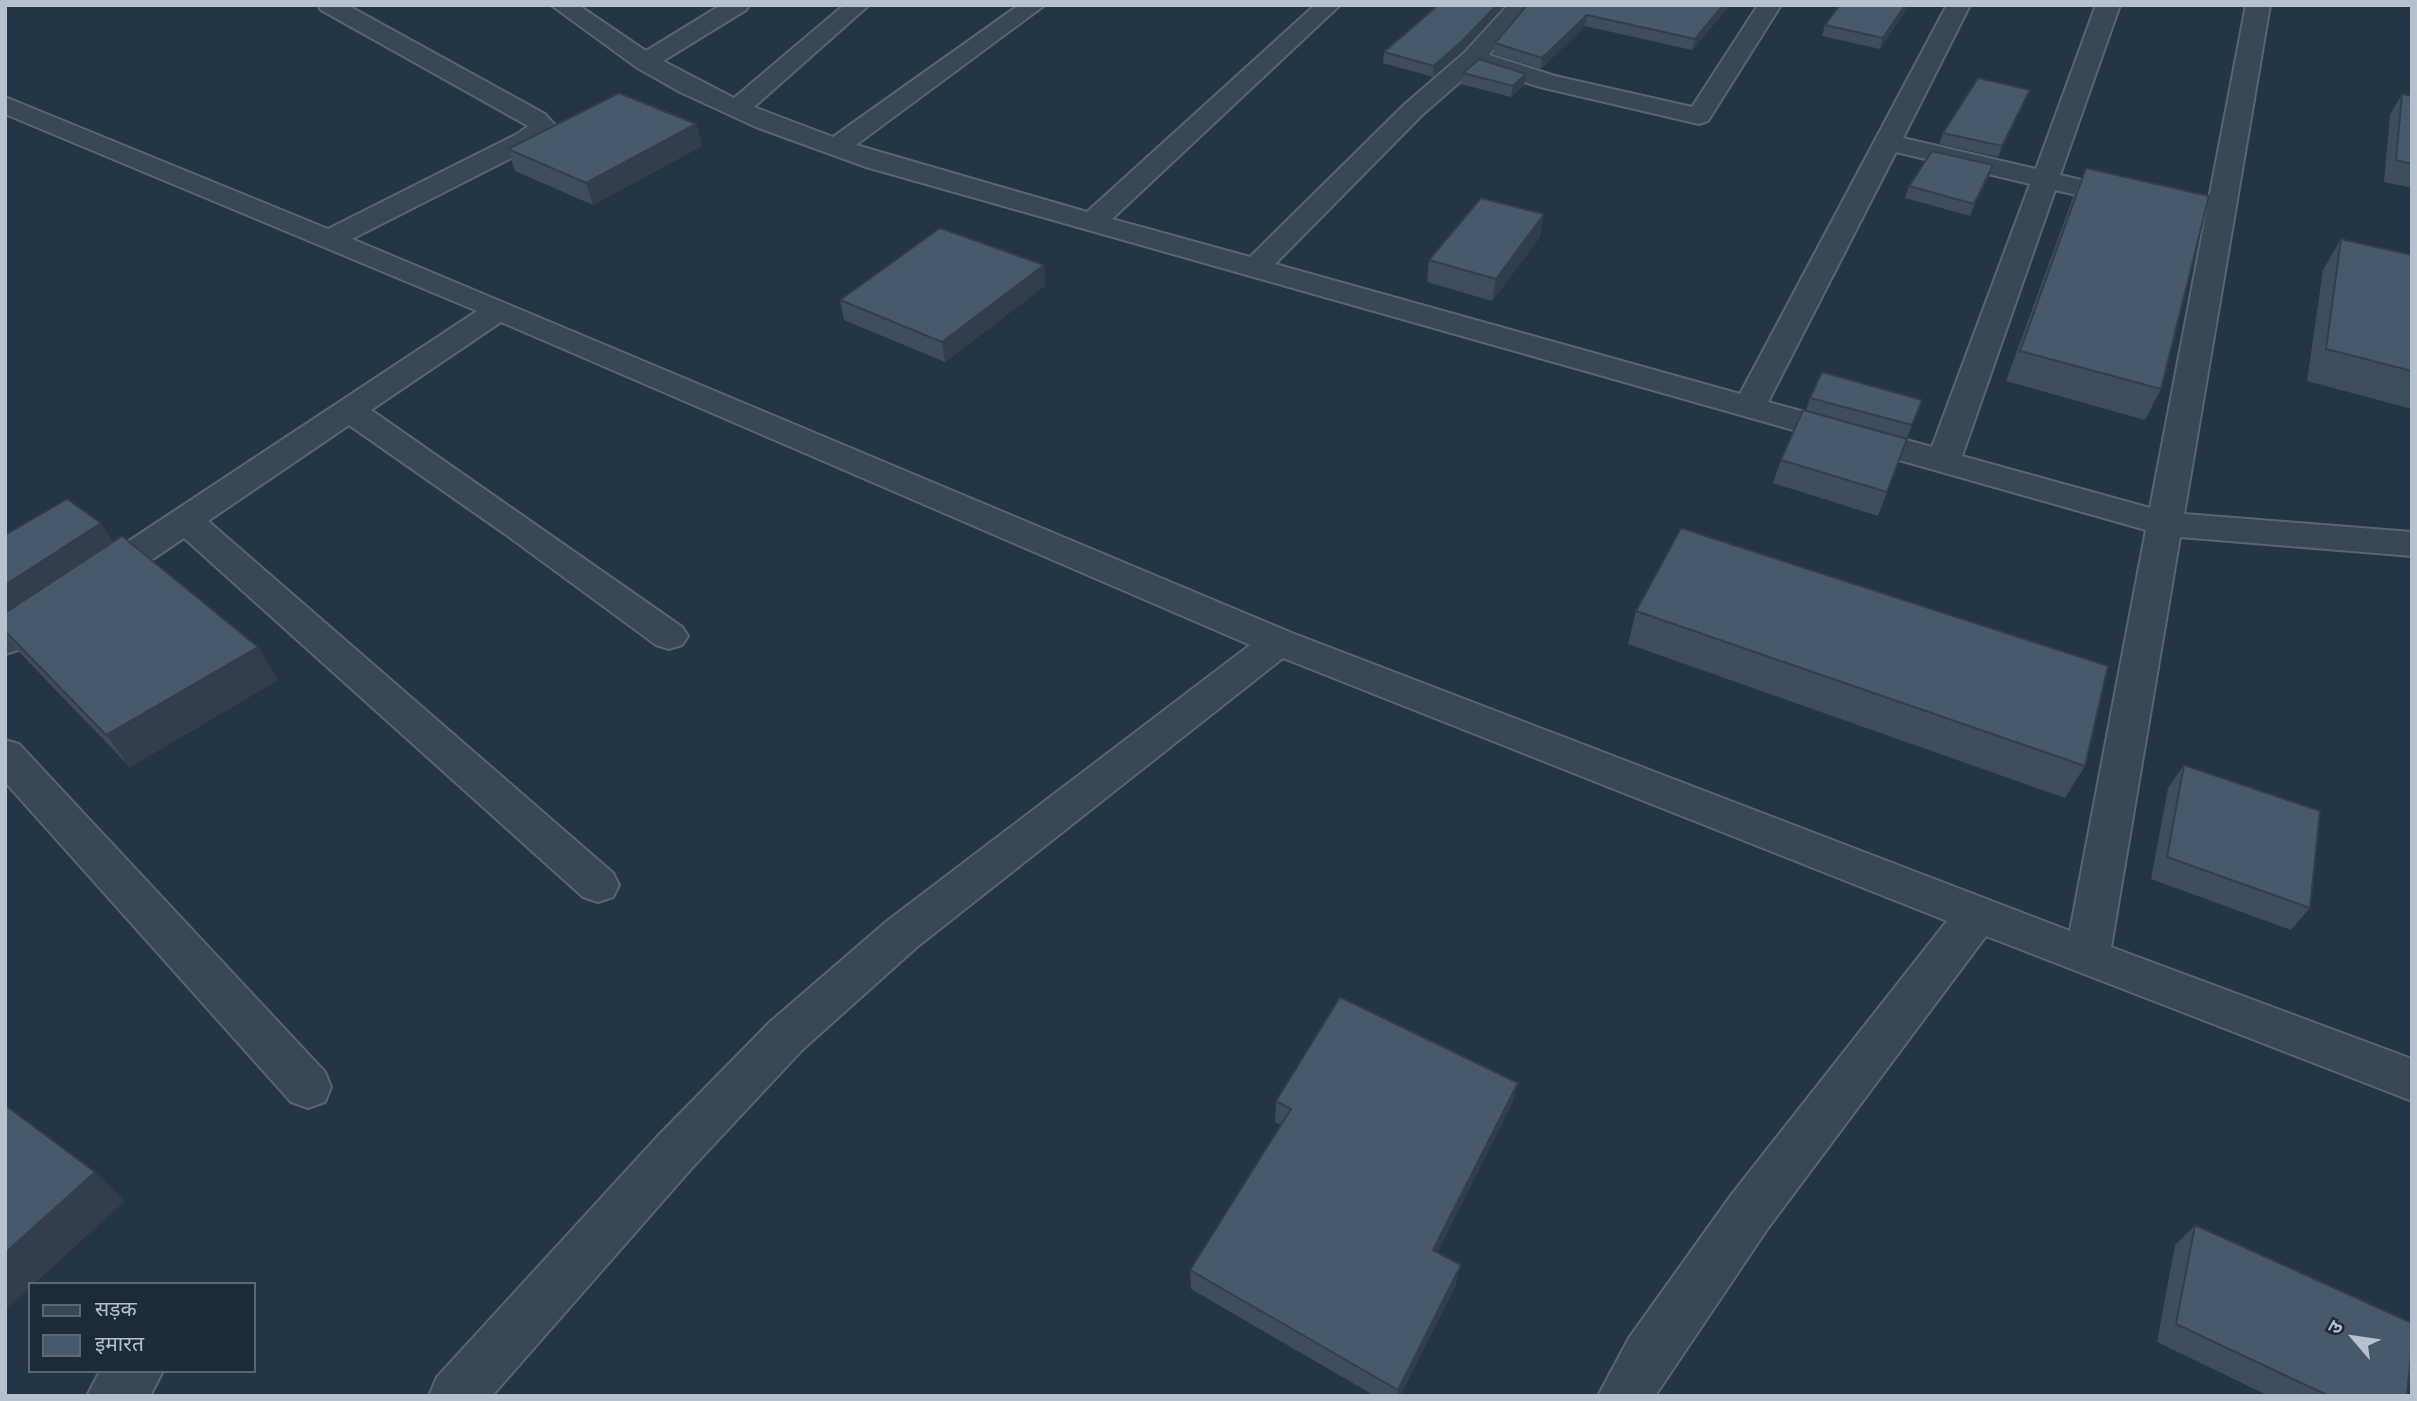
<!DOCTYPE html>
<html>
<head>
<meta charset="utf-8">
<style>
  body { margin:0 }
  #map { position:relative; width:2417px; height:1401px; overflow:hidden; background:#243545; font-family:Cabin,"Noto Sans Devanagari",sans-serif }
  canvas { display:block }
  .frame { position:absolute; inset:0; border:7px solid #b6c1cd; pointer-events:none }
  .legend { position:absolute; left:28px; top:1282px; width:228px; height:91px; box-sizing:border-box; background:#1d2b39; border:2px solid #5a6774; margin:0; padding:9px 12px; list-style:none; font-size:21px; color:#b6c1cd }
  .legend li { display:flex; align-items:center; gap:14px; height:35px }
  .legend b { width:35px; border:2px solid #5a6774 }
  .north { position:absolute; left:2319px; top:1303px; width:70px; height:70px; -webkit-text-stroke:5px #1d2b39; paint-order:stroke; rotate:299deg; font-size:19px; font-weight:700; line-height:28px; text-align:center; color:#b6c1cd }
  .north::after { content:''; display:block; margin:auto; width:24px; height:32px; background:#b6c1cd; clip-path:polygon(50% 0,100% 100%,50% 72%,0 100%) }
</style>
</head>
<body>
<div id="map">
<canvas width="2417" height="1401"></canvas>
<div class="frame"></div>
<ul class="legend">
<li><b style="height:9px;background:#394654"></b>सड़क</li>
<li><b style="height:19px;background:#47596b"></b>इमारत</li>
</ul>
<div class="north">उ</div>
</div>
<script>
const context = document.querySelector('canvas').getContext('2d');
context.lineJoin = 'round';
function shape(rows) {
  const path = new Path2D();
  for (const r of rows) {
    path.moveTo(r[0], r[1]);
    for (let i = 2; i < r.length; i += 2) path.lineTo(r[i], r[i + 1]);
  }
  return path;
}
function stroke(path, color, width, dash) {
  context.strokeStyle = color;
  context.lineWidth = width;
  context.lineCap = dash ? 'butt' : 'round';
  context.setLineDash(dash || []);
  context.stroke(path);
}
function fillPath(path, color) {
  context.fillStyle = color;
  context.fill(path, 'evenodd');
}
const minor = shape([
  [318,5,347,5,545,114,555,125,547,138,535,146,352,239,1292,633,2070,931,2146,530,866,167,756,127,680,92,636,67,551,5,578,5,646,51,721,5,749,5,746,10,663,61,734,98,844,5,869,5,754,107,833,137,1019,5,1045,5,856,145,1087,212,1315,5,1340,5,1112,219,1250,257,1404,105,1464,53,1508,5,1532,5,1489,55,1555,76,1692,107,1758,5,1781,5,1708,121,1699,124,1540,87,1477,67,1422,115,1275,264,1740,394,1947,5,1970,5,1903,138,2036,169,2096,5,2120,5,2060,175,2139,193,2143,199,2139,205,2129,207,2055,190,1962,456,2150,508,2246,5,2270,5,2184,514,2412,532,2412,556,2180,537,2111,947,2412,1059,2412,1101,1986,936,1768,1228,1655,1396,1598,1396,1629,1338,1732,1194,1947,921,1283,658,917,947,802,1050,691,1169,492,1396,429,1396,437,1377,657,1137,770,1022,887,921,1250,645,501,322,371,410,682,627,688,636,682,645,669,649,656,645,505,534,349,425,208,521,613,873,619,885,613,897,598,902,583,897,184,538,18,650,5,654,5,623,477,311,5,114,5,97,328,229,517,134,528,126,321,10,318,5],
  [1896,152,2030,184,1932,447,1768,402,1896,152],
  [5,740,19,744,325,1072,331,1087,325,1102,308,1108,291,1102,5,782,5,740],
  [100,1371,163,1371,150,1396,87,1396,100,1371]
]);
const wall = shape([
  [1438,5,1505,5,1462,51,1433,77,1383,63,1384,52],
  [1527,5,1730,5,1692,50,1585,26,1541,69,1494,54,1495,43],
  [1840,5,1909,5,1880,49,1822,36,1825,25],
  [1463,73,1524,85,1511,97,1461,84],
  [2030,90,1998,157,1939,144,1943,133],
  [2402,94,2412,96,2412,188,2384,182,2390,115],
  [696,124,702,146,593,205,515,171,508,149],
  [1993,165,1970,216,1905,198,1909,186],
  [2086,168,2161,389,2145,420,2006,381,2073,197],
  [1540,237,1492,301,1427,282,1429,260],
  [2341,239,2412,255,2412,409,2307,381,2323,270],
  [1046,285,945,362,844,320,840,300],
  [1810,398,1922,400,1907,438,1806,410],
  [1907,439,1878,516,1773,483,1781,460],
  [5,535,113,542,258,647,278,680,130,767,19,652,5,634],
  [1636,611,2085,766,2065,798,1628,644],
  [2184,765,2310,908,2291,930,2151,879,2168,788],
  [1518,1083,1512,1104,1437,1253,1456,1285,1400,1396,1375,1396,1191,1289,1190,1270,1281,1125,1275,1122,1276,1101],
  [2195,1225,2407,1396,2269,1396,2157,1342,2175,1245]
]);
const shadedWall = shape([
  [1497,5,1505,5,1462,51,1433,77,1434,66],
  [1723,5,1730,5,1692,50,1695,39],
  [1905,5,1909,5,1880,49,1883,38],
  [1587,15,1585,26,1541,69,1542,58],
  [1526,74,1524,85,1511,97,1513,86],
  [2030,90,2025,101,1998,157,2002,146],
  [696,124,702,146,593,205,586,183],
  [1993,165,1989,177,1970,216,1974,204],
  [1544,214,1540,237,1492,301,1496,279],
  [1044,265,1046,285,945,362,942,342],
  [101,523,116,546,5,620,5,585],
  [258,647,278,680,130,767,106,735],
  [1518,1083,1512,1104,1429,1270,1433,1250],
  [95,1172,125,1201,34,1284,30,1284,30,1288,5,1310,5,1253],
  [1461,1265,1456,1285,1400,1396,1397,1396,1398,1390]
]);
const building = shape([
  [1438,5,1497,5,1463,40,1434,66,1384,52,1438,5],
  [1527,5,1723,5,1695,39,1587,15,1542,58,1495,43,1527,5],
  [1840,5,1905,5,1883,38,1825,25,1840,5],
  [1479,59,1526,74,1513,86,1463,73,1479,59],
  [1978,78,2030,90,2002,146,1943,133,1978,78],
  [619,93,696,124,586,183,508,149,619,93],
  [2402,94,2412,96,2412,164,2396,160,2402,94],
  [1932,151,1993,165,1974,204,1909,186,1932,151],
  [2086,168,2209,196,2161,389,2020,351,2086,168],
  [1481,198,1544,214,1496,279,1429,260,1481,198],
  [940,228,1044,265,942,342,840,300,940,228],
  [2341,239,2412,255,2412,371,2326,349,2341,239],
  [1822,372,1922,400,1912,425,1810,398,1822,372],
  [1803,410,1907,439,1887,492,1781,460,1803,410],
  [67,499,101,523,5,585,5,535,67,499],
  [1681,528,2108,666,2085,766,1636,611,1681,528],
  [122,536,258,647,106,735,5,631,5,613,122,536],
  [2184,765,2320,811,2310,908,2167,857,2184,765],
  [1340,997,1518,1083,1433,1250,1461,1265,1398,1390,1190,1270,1291,1109,1276,1101,1340,997],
  [5,1105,95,1172,5,1253,5,1105],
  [2195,1225,2412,1323,2412,1345,2407,1396,2329,1396,2176,1324,2195,1225]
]);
stroke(minor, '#576471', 4);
fillPath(minor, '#394654');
fillPath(wall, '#3d4d5c');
fillPath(shadedWall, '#323e4b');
fillPath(building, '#47596b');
stroke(building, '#323e4b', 2);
</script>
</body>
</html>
